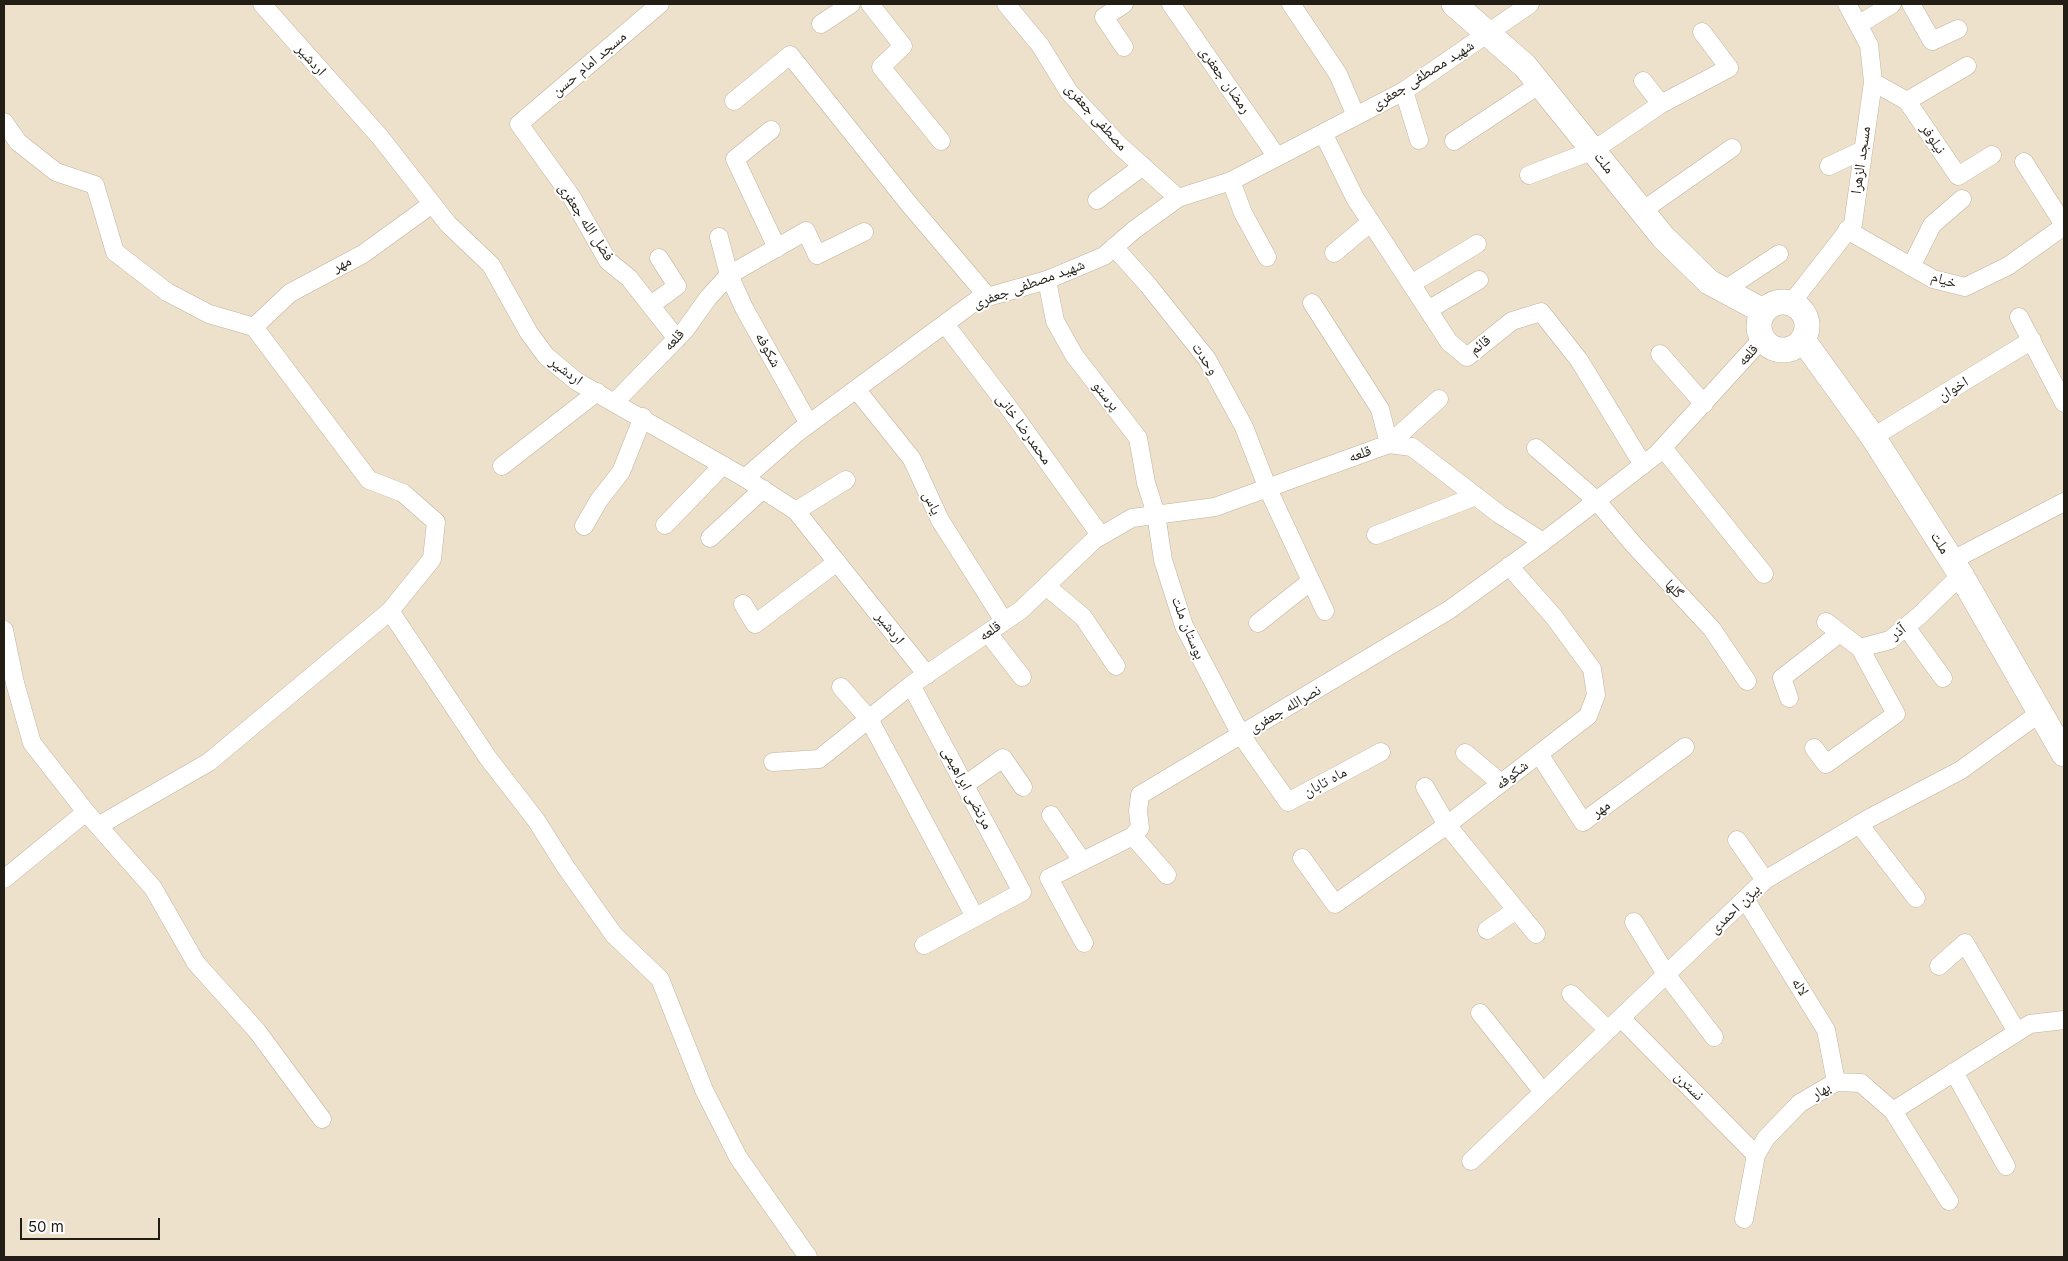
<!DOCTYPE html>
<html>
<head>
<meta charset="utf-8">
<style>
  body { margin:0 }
  #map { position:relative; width:2068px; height:1261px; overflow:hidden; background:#ede1cb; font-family:Inter,sans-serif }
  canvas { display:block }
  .frame { position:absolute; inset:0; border:5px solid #221e16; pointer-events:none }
  .scale { position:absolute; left:20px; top:1218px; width:140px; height:22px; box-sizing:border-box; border:2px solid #221e16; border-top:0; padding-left:6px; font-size:15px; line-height:18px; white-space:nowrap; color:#221e16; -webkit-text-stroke:4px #fff; paint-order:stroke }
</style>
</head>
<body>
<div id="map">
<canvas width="2068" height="1261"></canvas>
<div class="frame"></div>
<div class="scale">50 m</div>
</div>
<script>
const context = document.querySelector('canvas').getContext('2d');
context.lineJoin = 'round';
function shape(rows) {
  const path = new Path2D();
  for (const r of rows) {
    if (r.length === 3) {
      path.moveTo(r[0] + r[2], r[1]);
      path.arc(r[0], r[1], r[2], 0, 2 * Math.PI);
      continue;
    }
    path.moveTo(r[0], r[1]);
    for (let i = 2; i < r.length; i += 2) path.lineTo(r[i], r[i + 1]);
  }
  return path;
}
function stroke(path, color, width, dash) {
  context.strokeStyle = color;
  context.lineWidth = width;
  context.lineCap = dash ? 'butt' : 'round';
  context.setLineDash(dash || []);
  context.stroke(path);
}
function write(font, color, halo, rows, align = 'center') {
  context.font = font + ' Inter,"Noto Naskh Arabic",sans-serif';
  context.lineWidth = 4;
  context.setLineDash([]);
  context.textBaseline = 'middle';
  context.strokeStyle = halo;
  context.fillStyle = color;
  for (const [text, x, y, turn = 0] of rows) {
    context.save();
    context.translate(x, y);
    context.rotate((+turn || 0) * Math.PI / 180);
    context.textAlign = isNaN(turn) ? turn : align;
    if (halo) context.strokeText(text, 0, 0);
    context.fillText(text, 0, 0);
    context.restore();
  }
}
const street = shape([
  [262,4,380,137,448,224,491,265,529,333,546,356,576,381,745,478,796,511,927,675],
  [660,4,519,124,571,196,608,261,629,278,677,339],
  [870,4,903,46,881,67,941,141],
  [1006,4,1040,45,1069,92,1119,145,1178,198],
  [1171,4,1277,157],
  [1291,4,1338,74,1356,116],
  [1911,4,1932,41,1958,29],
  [821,24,851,4],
  [1858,25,1892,4],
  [1124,47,1104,17,1124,4],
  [1643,81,1661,104],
  [1873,82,1907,101,1958,176,1992,155],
  [1404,91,1419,140],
  [734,101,790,55,909,204,988,297],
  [1907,101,1967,66],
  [4,122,18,142,56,172,95,185,115,252,167,292,209,314,254,327,369,480,403,493,436,522,432,559,390,611,488,758,536,820,565,866,614,935,660,979,704,1090,738,1157,808,1257],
  [771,130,735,159,777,248],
  [1323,133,1355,198,1449,342,1467,357,1512,321,1541,312,1579,360,1643,465],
  [1454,141,1540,84],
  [2024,162,2064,225],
  [1829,166,1863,150],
  [1529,175,1594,150,1661,104,1729,68,1702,32],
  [1231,181,1243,213,1267,257],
  [1097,200,1143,166],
  [1642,211,1732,148],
  [1847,230,1933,279,1965,287,2008,266,2064,226],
  [719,237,729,275,744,308,809,424],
  [1114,247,1148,285,1207,359,1244,427,1268,489,1325,611],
  [1334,253,1371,222],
  [1911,267,1932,225,1962,199],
  [1047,280,1055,321,1074,355,1138,438,1146,483,1156,514,1163,560,1184,626,1241,735,1288,802,1381,752],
  [1411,284,1477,244],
  [1726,289,1779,254],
  [1792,302,1853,224,1873,82,1869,45,1847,4],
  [1312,303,1380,409,1389,444,1439,399],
  [651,305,677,286,659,258],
  [1428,310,1479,280],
  [2019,317,2064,403],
  [945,324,1006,404,1101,536],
  [254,327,290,293,363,254,432,204],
  [1660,354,1704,404],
  [856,389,912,459,940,520,1004,621],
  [615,402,685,330,708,298,729,275,806,231,817,255,864,232],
  [1873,437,2032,340],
  [1536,448,1596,500,1634,545,1712,629,1747,681],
  [1663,448,1764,574],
  [502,466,597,392],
  [745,478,798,432,977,300,1047,280,1104,256,1134,230,1178,198,1231,181,1404,91,1530,4],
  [796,511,846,480],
  [665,525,723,465],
  [584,526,599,500,621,472,643,417],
  [1376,535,1476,496],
  [710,538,763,489],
  [1951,561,2064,502],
  [1046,586,1083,617,1116,666],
  [743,604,755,624,837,562],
  [1826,622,1860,648,1890,640,1920,615,1961,575],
  [1258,623,1311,581],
  [1906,627,1943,678],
  [4,630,15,683,32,743,86,812,153,888,196,963,257,1031,322,1119],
  [988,633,1022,677],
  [911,685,1022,892,924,945],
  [841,687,869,719,975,917],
  [1789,698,1782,678,1840,633],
  [1814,748,1826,764,1896,714,1860,648],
  [1465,753,1501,783],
  [1539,754,1583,822,1685,747],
  [773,762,819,759,911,685,1021,610,1094,540,1132,518,1215,507,1389,444,1412,447,1499,514,1543,542],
  [965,785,1003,758,1023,787],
  [1425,787,1447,825,1536,934],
  [1051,815,1082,861],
  [1859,824,1916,898],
  [98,826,209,762,390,611],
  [1133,836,1167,875],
  [1737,840,1765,880],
  [1302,858,1335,904,1447,825,1588,716,1596,695,1592,669,1554,617,1509,566],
  [4,879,86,812],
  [1745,899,1826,1030,1836,1082],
  [1634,922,1666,974,1714,1037],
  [1487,930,1516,910],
  [1084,943,1049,878,1133,836,1140,828,1138,811,1140,795,1449,610,1543,542,1657,454,1762,339],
  [1939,966,1965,943,2017,1032],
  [1571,994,1608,1030],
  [1480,1013,1543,1092],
  [1621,1018,1756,1155],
  [1954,1072,2006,1166],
  [1893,1111,1949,1201],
  [1471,1161,1765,880,1868,819,1961,770,2041,712],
  [1744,1219,1756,1155,1766,1138,1800,1103,1836,1082,1861,1083,1893,1111,2030,1024,2064,1020]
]);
const secondary = shape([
  [1454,4,1525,66,1663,237,1709,282,1763,311],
  [1783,326,24],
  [1803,340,1873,437,1961,575,2064,754]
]);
const streetNames = [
  ["اردشیر",311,60,48],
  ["مسجد امام حسن",589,64,-40],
  ["شهید مصطفی جعفری",1423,75,-32],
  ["رمضان جعفری",1225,80,55],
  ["مصطفی جعفری",1096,117,48],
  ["نیلوفر",1933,139,56],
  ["مسجد الزهرا",1861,160,-82],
  ["ملت",1604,163,52],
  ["فضل الله جعفری",586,222,57],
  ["مهر",342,264,-26],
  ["خیام",1944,280,17],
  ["شهید مصطفی جعفری",1029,284,-20],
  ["قلعه",674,340,-47],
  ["قائم",1480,345,-37],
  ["شکوفه",768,350,61],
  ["قلعه",1748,355,-48],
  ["وحدت",1205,359,57],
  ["اردشیر",566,371,37],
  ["اخوان",1953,389,-31],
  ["پرستو",1106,396,51],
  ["محمدرضا خانی",1024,429,54],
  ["قلعه",1360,454,-19],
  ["یاس",932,503,65],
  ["ملت",1940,543,58],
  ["گلها",1674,589,47],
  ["اردشیر",890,628,52],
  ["بوستان ملت",1188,628,68],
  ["قلعه",990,631,-35],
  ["آذر",1898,632,-36],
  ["نصرالله جعفری",1285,709,-30],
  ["شکوفه",1512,775,-38],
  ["ماه تابان",1325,782,-28],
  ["مرتضی ابراهیمی",967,788,62],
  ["مهر",1601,809,-36],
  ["بیژن احمدی",1735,909,-44],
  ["لاله",1800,987,58],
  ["نسترن",1689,1086,45],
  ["بهار",1821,1091,-31]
];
stroke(street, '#bfb39e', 19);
stroke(secondary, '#bfb39e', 26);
stroke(street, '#fff', 18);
stroke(secondary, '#fff', 25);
write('15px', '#221e16', '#fff', streetNames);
</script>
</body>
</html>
